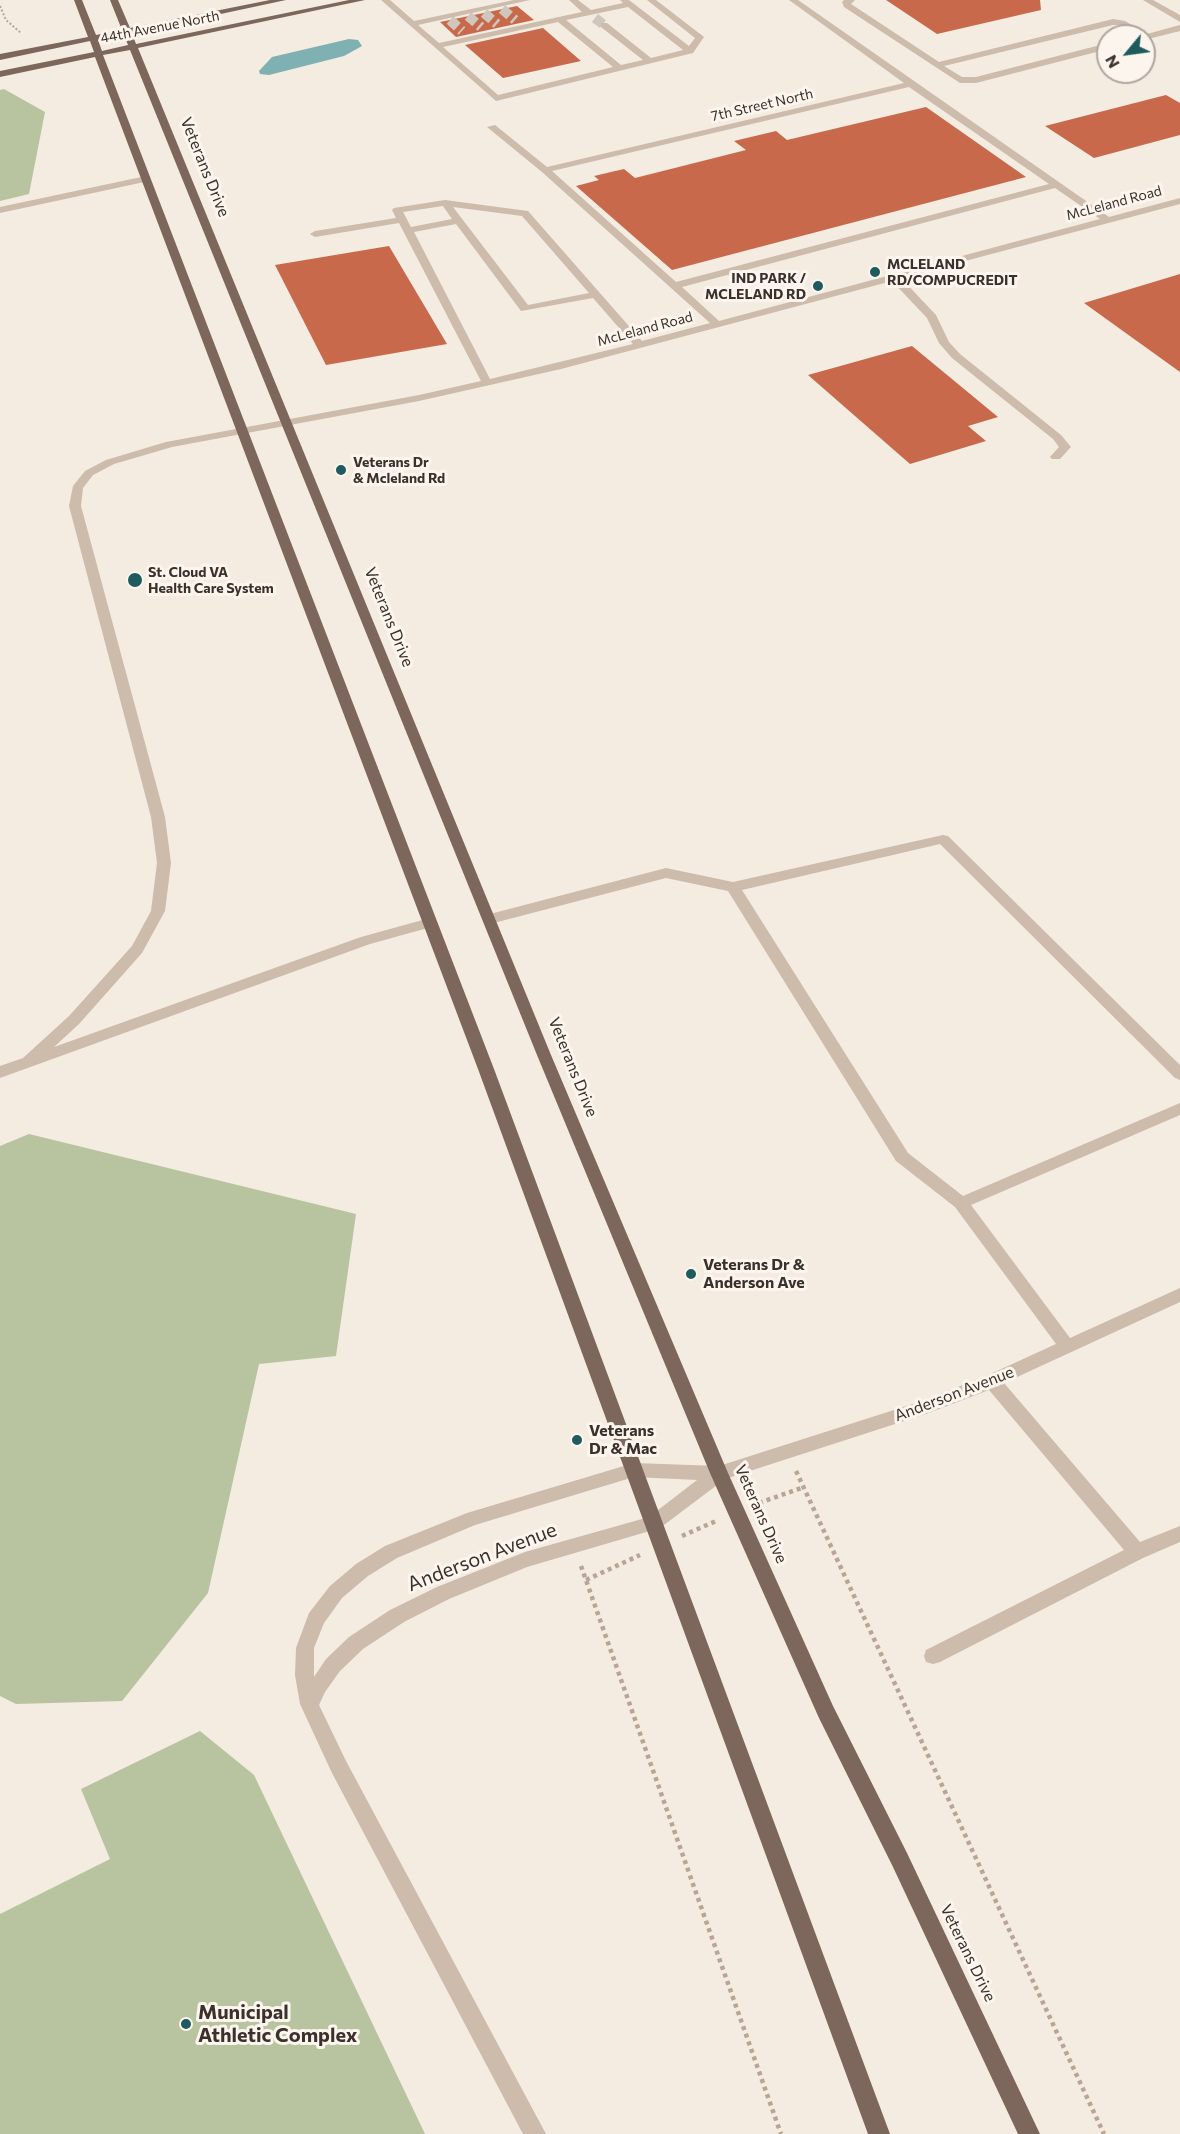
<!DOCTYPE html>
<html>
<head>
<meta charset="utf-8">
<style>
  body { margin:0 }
  #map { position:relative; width:1180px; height:2134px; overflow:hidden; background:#f4ebe1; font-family:Commissioner,sans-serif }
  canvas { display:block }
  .north { position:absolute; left:1096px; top:24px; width:60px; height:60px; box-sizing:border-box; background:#fbf5ee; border:2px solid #aea6a0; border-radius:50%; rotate:241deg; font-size:16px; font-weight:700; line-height:24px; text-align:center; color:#3b302b }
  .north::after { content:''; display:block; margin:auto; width:21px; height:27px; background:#1f5a5e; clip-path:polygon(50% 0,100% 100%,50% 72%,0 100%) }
</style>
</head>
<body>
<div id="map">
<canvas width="1180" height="2134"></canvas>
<div class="north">N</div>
</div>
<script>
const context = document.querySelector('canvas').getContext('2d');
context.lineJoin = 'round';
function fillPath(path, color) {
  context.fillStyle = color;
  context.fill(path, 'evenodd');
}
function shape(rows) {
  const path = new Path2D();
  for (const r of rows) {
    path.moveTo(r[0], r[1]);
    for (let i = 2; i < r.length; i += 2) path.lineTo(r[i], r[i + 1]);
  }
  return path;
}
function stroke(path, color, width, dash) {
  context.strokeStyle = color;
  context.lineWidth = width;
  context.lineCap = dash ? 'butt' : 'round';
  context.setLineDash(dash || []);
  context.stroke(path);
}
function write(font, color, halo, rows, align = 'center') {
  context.font = font + ' Commissioner,sans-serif';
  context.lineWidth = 6;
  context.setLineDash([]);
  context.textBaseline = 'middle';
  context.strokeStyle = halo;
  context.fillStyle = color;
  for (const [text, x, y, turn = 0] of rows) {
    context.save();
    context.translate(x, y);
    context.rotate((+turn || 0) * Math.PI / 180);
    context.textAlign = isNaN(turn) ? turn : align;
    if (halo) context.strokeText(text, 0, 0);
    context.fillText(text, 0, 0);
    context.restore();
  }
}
const green = shape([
  [4,89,45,112,29,194,0,201,0,90],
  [29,1134,356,1214,336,1356,259,1364,208,1593,122,1701,16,1704,0,1696,0,1146],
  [200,1731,254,1775,425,2134,0,2134,0,1914,110,1859,81,1789]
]);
const water = shape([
  [349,39,358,40,362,46,344,56,269,75,260,74,259,71,272,57]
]);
const building = shape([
  [886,0,1040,0,1041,10,937,34],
  [517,6,534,20,456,37,440,22],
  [543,28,581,61,503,78,465,45],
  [1166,95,1180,103,1180,135,1094,158,1045,126],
  [926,107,1026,177,672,270,576,186,599,180,594,176,624,169,635,178,746,150,734,141,776,131,787,140],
  [389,246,447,344,326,365,275,265],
  [1180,274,1180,372,1084,303],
  [912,346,998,417,968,426,986,441,910,464,808,375]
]);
const minorTunnel = shape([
  [502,9,515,20],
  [484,13,497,24],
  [468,16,481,27],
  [595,18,604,25],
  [450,20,462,31]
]);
const pathFar1 = shape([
  [0,6,6,20,21,33]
]);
const path = shape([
  [796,1471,1104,2134],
  [759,1503,804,1487],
  [682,1536,716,1521],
  [581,1566,781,2134],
  [586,1580,640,1555]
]);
const minor = shape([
  [381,0,390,0,414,21,514,0,530,0,418,25,439,43,582,12,569,0,578,0,591,10,623,3,620,0,629,0,689,46,695,38,647,0,656,0,704,37,693,53,496,101,381,0],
  [628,7,683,50,651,58,607,23,601,23,601,27,643,60,621,65,566,20,628,7],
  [558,22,613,67,498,95,443,47,558,22],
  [789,0,798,0,1109,217,1180,198,1180,204,901,278,936,315,949,342,960,354,1061,435,1071,447,1069,449,1060,459,1052,459,1050,457,1059,447,1053,439,952,358,939,343,927,318,892,281,561,369,419,401,172,447,114,464,93,475,83,488,81,506,165,817,171,863,165,911,142,953,79,1024,54,1047,361,937,430,918,437,923,435,926,370,944,0,1078,0,1066,23,1058,69,1016,132,946,151,911,157,863,151,817,69,506,73,486,85,471,106,460,166,442,419,395,481,381,399,223,315,237,310,234,315,231,396,218,392,210,394,208,445,200,528,211,642,341,710,323,542,172,487,127,495,125,547,167,904,83,789,0],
  [909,87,1049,184,676,282,552,171,909,87],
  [1055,188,1100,219,719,321,682,287,1055,188],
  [443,206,452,219,411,227,403,212,443,206],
  [453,207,522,216,589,293,528,305,453,207],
  [456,224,521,311,593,298,633,344,490,379,414,232,456,224],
  [844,0,855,0,851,4,939,62,1113,19,1125,21,1147,34,1180,25,1180,31,1144,40,1144,36,1138,36,1120,25,1113,25,944,66,962,77,976,77,1108,43,1108,49,976,83,960,83,844,7,842,2,844,0],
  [1143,0,1153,0,1180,15,1180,22,1143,0],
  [146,176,149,177,149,181,0,213,0,207,146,176],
  [943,835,948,836,1180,1065,1180,1080,1175,1078,940,844,742,890,908,1153,963,1196,1180,1103,1180,1115,971,1205,1070,1338,1180,1288,1180,1302,1004,1383,1140,1542,1180,1526,1180,1542,1143,1558,940,1662,933,1664,926,1662,924,1656,926,1650,1124,1550,989,1390,926,1414,725,1479,660,1528,527,1567,449,1599,404,1622,363,1649,340,1671,325,1692,319,1705,346,1761,546,2134,523,2134,332,1773,300,1704,295,1675,296,1648,309,1613,330,1586,356,1564,385,1546,467,1513,634,1463,719,1466,922,1401,986,1376,1056,1344,955,1207,896,1161,728,891,666,878,490,924,483,919,490,914,666,868,733,882,943,835],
  [634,1477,697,1480,649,1517,525,1552,437,1587,390,1610,349,1637,326,1659,314,1677,314,1648,324,1623,342,1598,368,1576,397,1558,475,1525,634,1477]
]);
const major = shape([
  [74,0,82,0,96,35,122,30,110,0,118,0,130,28,270,0,286,0,132,33,136,44,349,0,365,0,138,48,551,1055,728,1473,833,1706,907,1853,1040,2134,1018,2134,893,1867,819,1718,710,1473,537,1055,130,50,103,55,494,1069,890,2134,868,2134,478,1069,95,57,0,77,0,71,94,52,90,41,0,60,0,54,88,37,74,0],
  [124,35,128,45,102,51,98,40,124,35]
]);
const markers = [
  [875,272,6,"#1f5a5e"],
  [818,286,6,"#1f5a5e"],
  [341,470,6,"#1f5a5e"],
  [135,580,8,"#1f5a5e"],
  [691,1274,6,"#1f5a5e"],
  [577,1440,6,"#1f5a5e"],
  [186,2024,6,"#1f5a5e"]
];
const farStreetnames = [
  ["44th Avenue North",160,27,-11],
  ["7th Street North",762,105,-13],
  ["McLeland Road",1114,203,-15],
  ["McLeland Road",645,329,-15]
];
const farPoinames = [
  ["MCLELAND",887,264],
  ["RD/COMPUCREDIT",887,280],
  ["IND PARK /",806,278,"right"],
  ["MCLELAND RD",806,294,"right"],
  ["Veterans Dr",353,462],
  ["& Mcleland Rd",353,478],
  ["St. Cloud VA",148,572],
  ["Health Care System",148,588]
];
const streetNames = [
  ["Veterans Drive",205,167,68],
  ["Veterans Drive",389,617,68],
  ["Veterans Drive",573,1067,68],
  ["Anderson Avenue",954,1394,-21],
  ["Veterans Drive",761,1514,66],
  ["Veterans Drive",968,1953,64]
];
const poiNames = [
  ["Veterans Dr &",703,1265],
  ["Anderson Ave",703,1283],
  ["Veterans",589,1431],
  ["Dr & Mac",589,1449]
];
const nearStreetnames = [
  ["Anderson Avenue",482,1557,-21]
];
const nearPoinames = [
  ["Municipal",198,2012],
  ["Athletic Complex",198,2035]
];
fillPath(green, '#b8c4a0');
fillPath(water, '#7fb0b2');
fillPath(building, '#c8694b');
stroke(minorTunnel, '#cfc6bd', 10, [10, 4.5]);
stroke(pathFar1, '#b9a596', 2, [2, 2]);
stroke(path, '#b9a596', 4.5, [4, 4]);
fillPath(minor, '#cdbbac');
fillPath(major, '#7d675c');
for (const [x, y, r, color] of markers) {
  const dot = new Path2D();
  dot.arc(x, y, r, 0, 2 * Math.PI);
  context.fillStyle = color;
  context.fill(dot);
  stroke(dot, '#fbf5ee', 2);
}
write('14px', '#3b302b', '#fbf5ee', farStreetnames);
write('bold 14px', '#3b302b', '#fbf5ee', farPoinames, 'left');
write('16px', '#3b302b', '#fbf5ee', streetNames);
write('bold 16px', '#3b302b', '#fbf5ee', poiNames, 'left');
write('20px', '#3b302b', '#fbf5ee', nearStreetnames);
write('bold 20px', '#3b302b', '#fbf5ee', nearPoinames, 'left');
</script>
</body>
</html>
